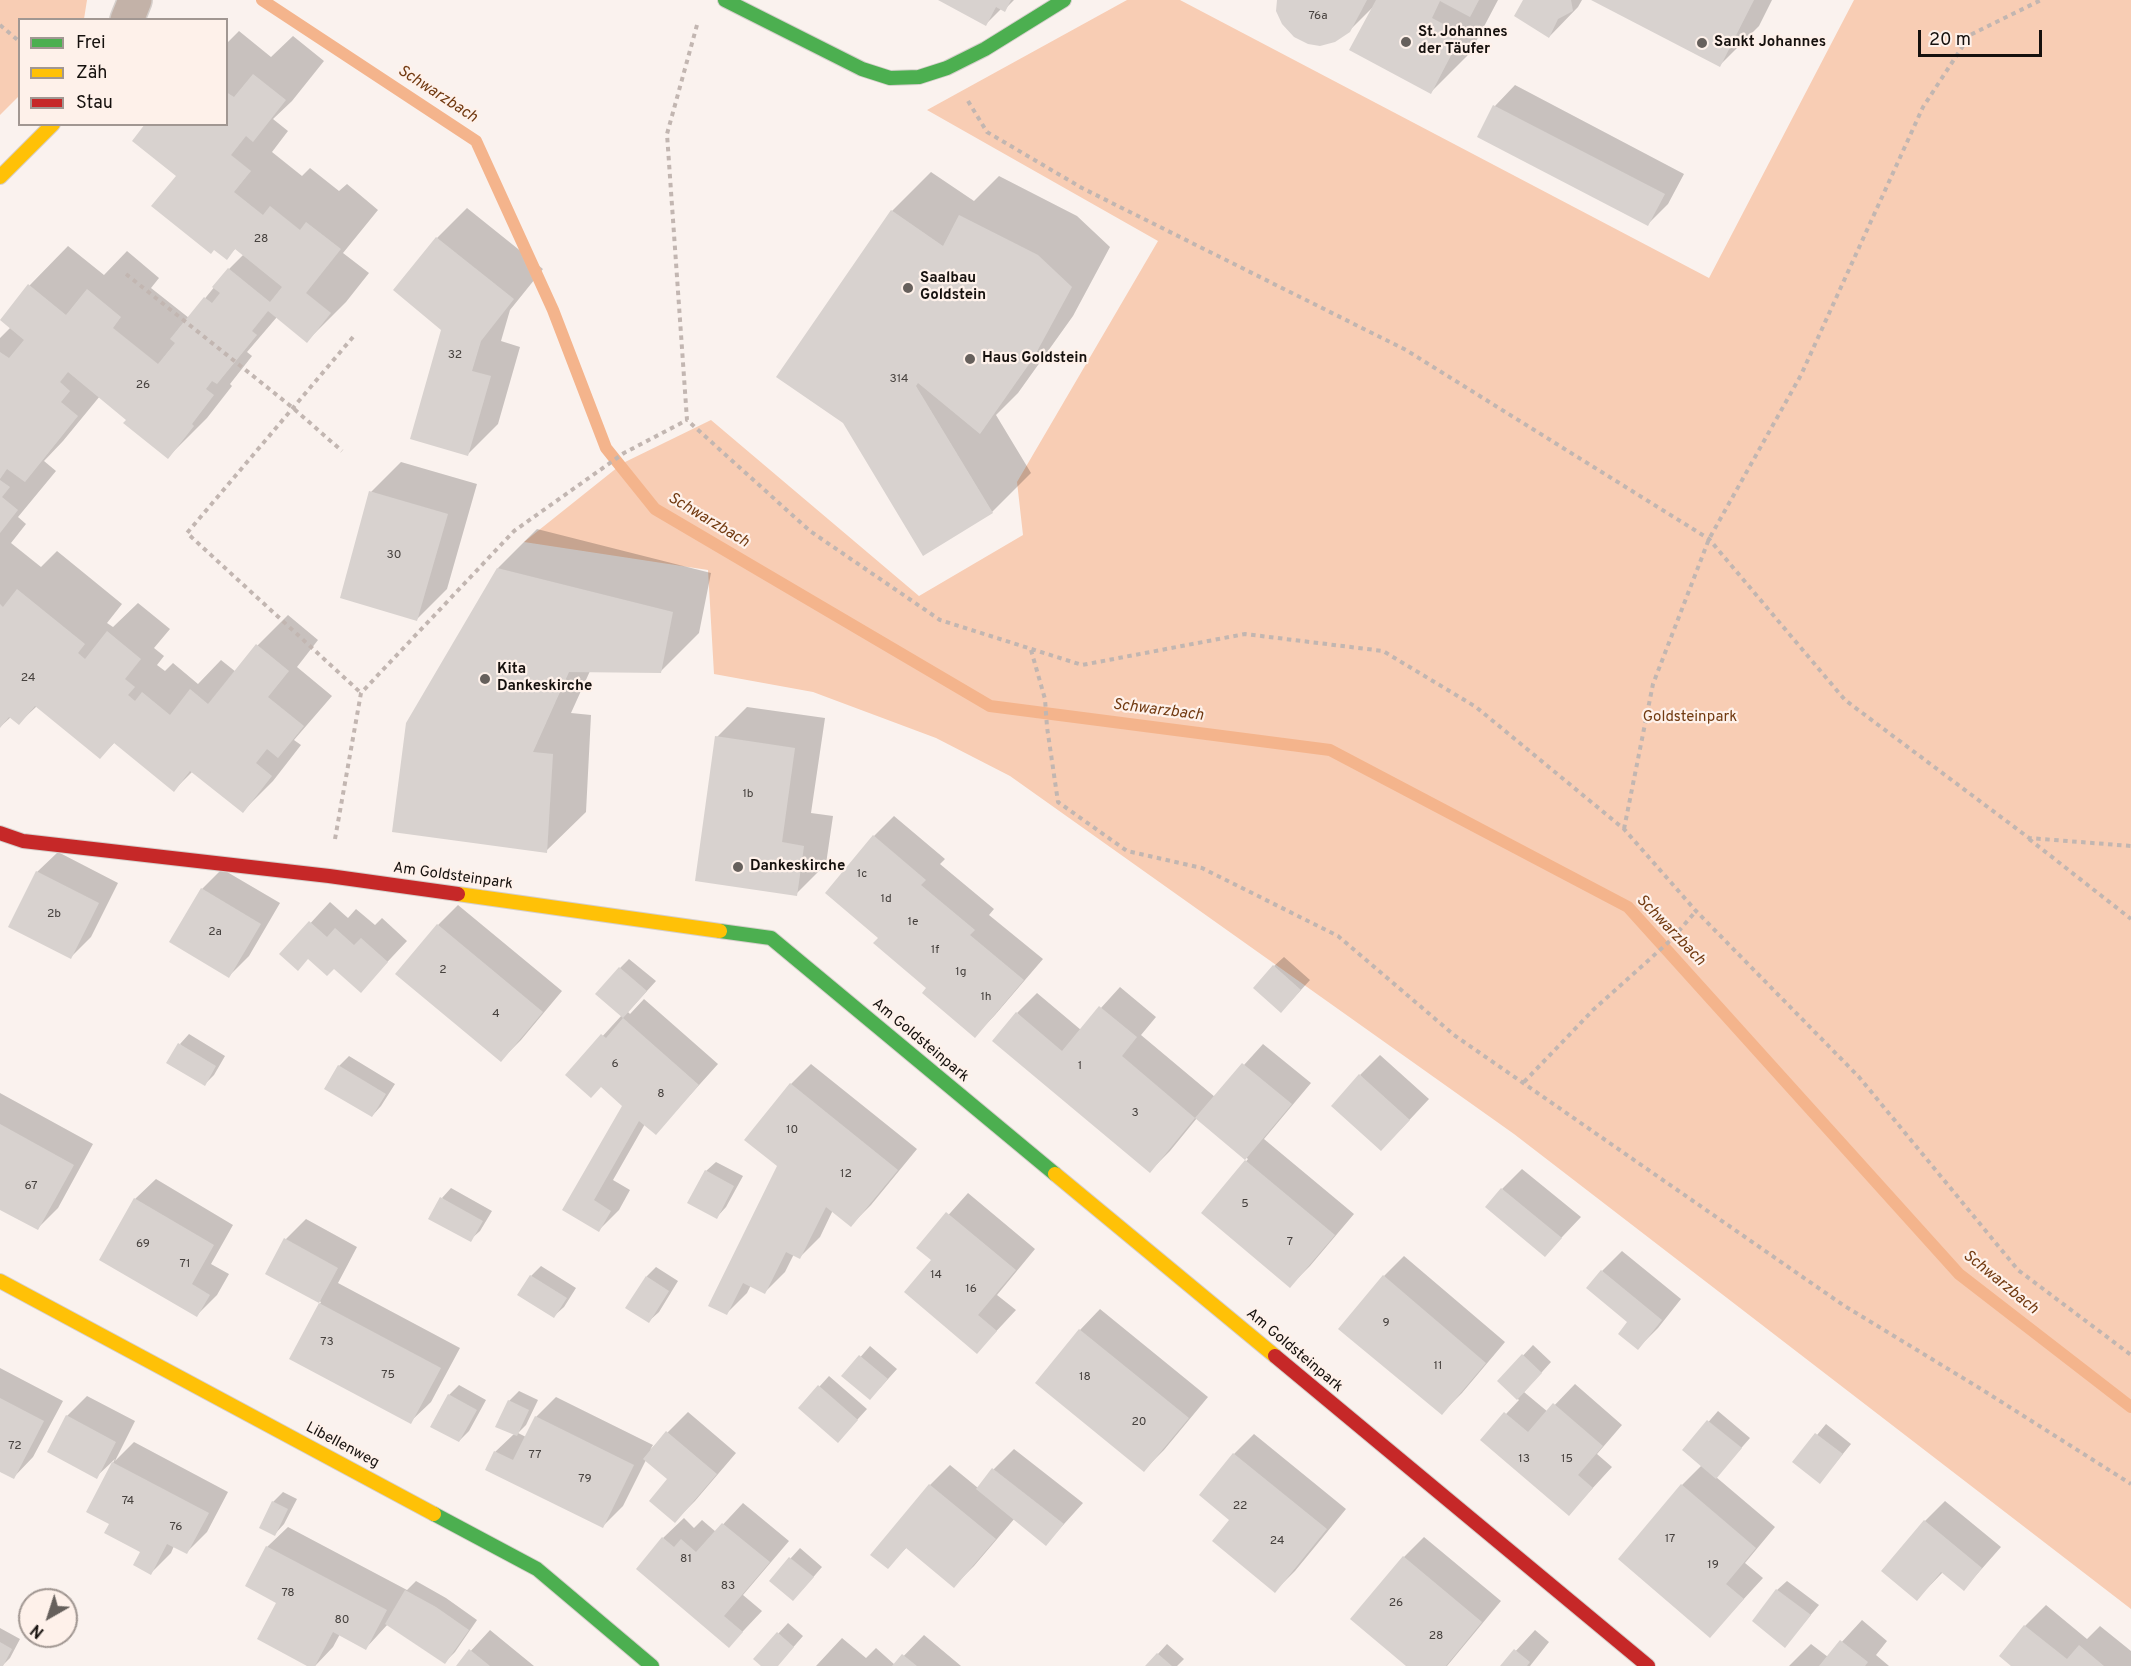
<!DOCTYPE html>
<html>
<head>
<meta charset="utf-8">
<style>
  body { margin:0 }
  #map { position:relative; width:2131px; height:1666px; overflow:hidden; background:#faf2ee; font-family:Overpass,sans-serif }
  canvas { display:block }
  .legend { position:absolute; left:18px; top:18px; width:210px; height:108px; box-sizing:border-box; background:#fef1ea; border:2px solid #a19792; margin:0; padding:8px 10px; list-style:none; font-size:18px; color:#16110e }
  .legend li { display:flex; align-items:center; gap:12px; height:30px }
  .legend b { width:30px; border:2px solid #a19792 }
  .north { position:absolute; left:18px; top:1588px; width:60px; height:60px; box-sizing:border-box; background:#fef1ea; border:2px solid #a19792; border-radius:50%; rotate:219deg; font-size:16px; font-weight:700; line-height:24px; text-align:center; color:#16110e }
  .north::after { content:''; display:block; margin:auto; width:21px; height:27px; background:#66605c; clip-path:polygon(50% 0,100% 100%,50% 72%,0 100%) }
  .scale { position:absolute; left:1918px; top:30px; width:124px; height:27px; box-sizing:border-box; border:3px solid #16110e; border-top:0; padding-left:8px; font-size:18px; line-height:21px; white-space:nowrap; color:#16110e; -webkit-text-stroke:4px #fef1ea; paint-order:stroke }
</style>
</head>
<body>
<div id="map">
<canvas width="2131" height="1666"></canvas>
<ul class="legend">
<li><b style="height:8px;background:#4caf50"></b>Frei</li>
<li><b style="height:8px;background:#ffc107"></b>Zäh</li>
<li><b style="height:8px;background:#c62828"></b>Stau</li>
</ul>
<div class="north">N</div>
<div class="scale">20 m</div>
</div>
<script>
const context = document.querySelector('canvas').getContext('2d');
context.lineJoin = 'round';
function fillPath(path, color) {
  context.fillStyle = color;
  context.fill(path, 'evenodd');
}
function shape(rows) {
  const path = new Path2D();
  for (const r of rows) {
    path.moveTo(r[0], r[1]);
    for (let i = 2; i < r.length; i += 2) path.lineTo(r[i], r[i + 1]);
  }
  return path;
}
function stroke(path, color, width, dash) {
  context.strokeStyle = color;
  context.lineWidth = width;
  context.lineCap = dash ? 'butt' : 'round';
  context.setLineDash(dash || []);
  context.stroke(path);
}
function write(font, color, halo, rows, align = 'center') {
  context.font = font + ' Overpass,sans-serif';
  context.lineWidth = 4.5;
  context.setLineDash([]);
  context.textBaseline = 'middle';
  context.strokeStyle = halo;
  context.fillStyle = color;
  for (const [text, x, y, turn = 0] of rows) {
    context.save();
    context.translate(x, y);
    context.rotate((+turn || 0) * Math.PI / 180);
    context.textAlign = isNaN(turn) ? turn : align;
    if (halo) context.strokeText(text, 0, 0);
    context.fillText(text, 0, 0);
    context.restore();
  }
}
const green = shape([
  [0,0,87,0,84,19,20,20,19,96,0,115],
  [1127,0,1180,0,1709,278,1854,0,2131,0,2131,1609,1514,1134,1010,776,936,738,813,692,714,674,708,570,524,542,623,463,711,420,919,596,1023,535,1017,482,1158,241,927,110]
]);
const shadow = shape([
  [941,0,1014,0,1004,10,1002,8,986,24],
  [1278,0,1498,0,1470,53,1431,92,1374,6,1349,31],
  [1524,0,1582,0,1578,7,1549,37],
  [1594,0,1772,0,1759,26,1720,65],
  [239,31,271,57,293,36,324,61,292,101,273,119,288,131,272,152,302,176,310,168,339,191,347,184,378,210,343,253,369,273,346,302,307,341,277,317,247,352,252,356,230,384,232,386,207,418,168,457,128,419,100,396,63,441,44,461,56,471,18,517,26,524,11,543,41,567,57,551,122,604,107,623,113,627,138,603,170,629,154,648,164,656,157,665,165,671,173,663,198,684,221,660,236,672,258,645,288,615,318,640,297,667,332,696,294,740,301,745,273,781,243,811,193,771,174,790,115,742,100,757,37,706,19,723,11,717,0,727,0,338,11,327,2,320,30,285,68,246,104,275,127,251,159,278,151,288,189,318,229,269,244,254,236,248,226,258,226,44],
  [1515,85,1684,174,1668,204,1648,224,1479,136,1495,106],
  [931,172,974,201,999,176,1077,216,1110,247,1073,316,1018,393,996,415,1031,473,992,512,924,553,844,422,778,377,892,211],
  [467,208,543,269,510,310,501,341,520,347,498,424,468,454,443,330,437,238],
  [401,462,477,484,447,589,417,619,371,492],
  [537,529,711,573,699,633,660,672,590,671,571,713,591,715,586,812,546,851,498,568],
  [747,707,825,718,811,813,833,816,826,864,796,894,717,737],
  [894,816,945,859,940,864,994,909,989,915,1043,959,995,1015,975,1036,880,938,874,836],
  [58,852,118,883,91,937,71,957,10,926,37,872],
  [222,869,280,903,249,956,229,976,202,889],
  [330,902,348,918,356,909,375,925,382,918,407,941,361,990,334,967,309,957,282,954],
  [458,905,562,991,521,1040,501,1060,438,925],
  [1284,957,1310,980,1291,1001,1274,966],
  [629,959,656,981,628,1012,630,1014,644,999,718,1064,656,1133,645,1124,613,1180,630,1190,619,1210,599,1230,564,1209,624,1106,601,1086,567,1075,622,1015,620,968],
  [1120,987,1156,1017,1141,1035,1215,1097,1263,1044,1311,1083,1264,1139,1354,1214,1310,1266,1290,1286,1203,1213,1248,1159,1197,1118,1170,1151,1150,1171,1017,1013,1037,993,1081,1030],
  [189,1034,225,1056,214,1075,205,1084,180,1044],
  [1380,1055,1429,1099,1401,1129,1360,1075],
  [349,1056,395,1084,381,1106,372,1116,339,1066],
  [811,1064,917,1149,871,1205,851,1225,833,1210,820,1237,800,1257,794,1254,785,1272,765,1292,751,1285,747,1293,726,1314,779,1166,746,1139,791,1084],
  [0,1093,93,1144,58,1208,38,1228,0,1208],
  [716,1162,743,1176,726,1207,717,1217,706,1171],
  [1522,1169,1581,1217,1545,1255,1502,1189],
  [156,1179,233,1225,211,1264,229,1274,217,1295,197,1315,135,1199],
  [451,1188,492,1211,480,1231,470,1240,442,1198],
  [968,1193,1035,1249,997,1295,1016,1310,977,1352,934,1260,919,1248],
  [306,1219,357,1247,338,1283,460,1348,431,1402,410,1422,291,1358,321,1302,267,1273,286,1239],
  [1622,1251,1681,1299,1658,1328,1638,1348,1630,1322,1602,1271],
  [1404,1256,1505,1342,1462,1393,1442,1413,1384,1276],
  [541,1266,576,1288,564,1307,554,1316,531,1276],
  [656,1267,678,1281,659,1312,649,1321,647,1276],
  [1100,1309,1208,1397,1164,1450,1144,1470,1037,1383,1080,1330],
  [1533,1345,1551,1362,1524,1392,1548,1412,1575,1384,1622,1425,1597,1454,1612,1467,1569,1514,1482,1440,1519,1400,1499,1381],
  [870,1346,897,1369,880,1388,844,1376],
  [0,1368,63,1401,33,1457,13,1478,0,1471],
  [829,1376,867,1409,847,1431,800,1408],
  [459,1385,486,1400,469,1431,459,1441,449,1395],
  [519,1391,538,1400,526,1425,518,1433,526,1437,536,1417,556,1397,653,1445,650,1450,688,1412,736,1453,695,1501,675,1521,669,1479,646,1460,623,1506,603,1526,495,1452,514,1434,509,1401],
  [87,1396,135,1421,115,1461,134,1442,228,1492,207,1532,187,1552,174,1546,171,1553,151,1573,142,1551,111,1523,88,1511,115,1459,96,1477,67,1416],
  [1718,1411,1750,1438,1716,1477,1775,1527,1745,1563,1763,1578,1710,1636,1682,1485,1702,1465,1684,1450],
  [1826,1424,1851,1444,1820,1482,1795,1462],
  [1254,1434,1346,1509,1295,1571,1275,1591,1231,1520,1234,1454],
  [1014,1449,1083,1503,1046,1544,1015,1518,974,1566,954,1586,907,1547,888,1567,872,1554,930,1485,950,1465,978,1488,994,1469],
  [283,1492,297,1499,284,1524,275,1534,273,1502],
  [1945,1501,2001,1547,1964,1589,1943,1572,1917,1599,1925,1521],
  [743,1503,789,1541,743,1595,762,1611,729,1646,663,1538,684,1518,694,1528,702,1520,716,1532],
  [288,1527,407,1590,416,1581,446,1598,477,1620,455,1652,445,1662,388,1624,366,1648,340,1634,333,1647,315,1666,310,1666,278,1602,267,1547],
  [1424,1537,1501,1601,1447,1666,1408,1666,1352,1619,1404,1557],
  [800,1548,822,1567,803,1589,771,1580],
  [1787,1581,1819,1605,1785,1646,1777,1590],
  [2046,1605,2087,1639,2100,1626,2131,1651,2131,1666,2014,1666,2001,1656,2025,1626],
  [1862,1620,1887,1641,1876,1655,1889,1666,1789,1666,1811,1644,1828,1657],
  [788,1623,803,1636,777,1666,763,1666,755,1659],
  [0,1628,20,1639,10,1658,2,1666,0,1666],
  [490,1630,534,1666,457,1666],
  [1535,1630,1549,1642,1530,1666,1502,1666],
  [924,1635,961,1666,816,1666,842,1638,866,1658,876,1648,895,1665],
  [1167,1644,1184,1659,1177,1666,1147,1666]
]);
const stream = shape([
  [262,0,476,141,553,310,606,448,655,509,990,706,1330,750,1628,907,1959,1274,2131,1407]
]);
const building = shape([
  [938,0,1011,0,1005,12,996,7,986,26],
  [1277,0,1367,0,1350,32,1335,42,1320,46,1308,44,1294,37,1282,24,1276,11],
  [1376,0,1479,0,1470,17,1440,1,1432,18,1462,34,1431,94,1349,50],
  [1523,0,1571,0,1573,11,1558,19,1549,38,1514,16],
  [1591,0,1754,0,1720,67],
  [253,74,286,100,253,142,246,136,231,155,251,171,234,192,263,215,270,206,300,230,306,222,341,249,306,293,331,313,307,343,268,311,252,331,257,335,217,384,212,381,206,389,214,395,192,424,194,426,168,459,123,423,126,420,68,372,60,382,70,391,61,402,78,416,25,482,7,469,0,479,0,352,9,358,24,340,0,320,28,284,66,315,87,289,121,317,113,328,158,364,175,343,170,339,204,297,212,303,220,293,212,287,228,268,270,302,282,287,235,249,227,260,214,250,211,254,151,206,176,176,132,141,145,124,226,124,226,92,234,97],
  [1493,105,1665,194,1648,226,1477,137],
  [891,210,943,246,959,215,1038,255,1072,287,1034,357,980,434,918,383,916,386,993,513,923,556,843,423,776,377],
  [436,237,514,299,481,341,472,371,491,376,468,456,410,439,441,330,393,290],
  [0,480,10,487,2,497,18,510,0,533],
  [369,491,448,514,417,621,340,598],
  [497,568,673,612,661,673,569,672,533,752,553,754,547,853,392,832,406,723],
  [17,589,85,644,78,653,85,659,107,631,141,659,125,679,135,687,128,695,135,701,142,692,170,715,190,689,208,704,256,644,289,671,268,697,304,726,278,758,267,749,256,763,272,776,243,813,190,771,174,792,114,743,100,759,35,706,19,725,9,717,0,728,0,604,3,607],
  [715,736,795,748,782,842,804,846,797,896,695,881],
  [873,835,926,880,921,885,975,930,970,935,1024,980,975,1038,922,993,926,988,873,943,878,938,825,893],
  [36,871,99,903,71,959,8,927],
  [201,888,261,924,229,978,169,942],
  [309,921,327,937,335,928,354,945,361,938,388,962,361,993,334,969,327,976,308,959,298,971,279,954],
  [437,924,543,1012,501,1062,395,974],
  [1273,965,1301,990,1281,1013,1253,988],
  [619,967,647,991,623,1018,595,994],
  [1099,1006,1137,1037,1122,1056,1195,1118,1150,1173,992,1041,1016,1012,1062,1051],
  [623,1018,699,1085,656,1135,639,1121,594,1200,611,1211,599,1232,562,1210,622,1106,601,1087,591,1098,565,1075,601,1034,606,1038],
  [178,1043,216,1066,205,1086,166,1063],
  [1242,1063,1292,1104,1245,1160,1195,1118],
  [338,1065,386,1094,372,1117,324,1089],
  [1359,1074,1410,1120,1381,1151,1331,1106],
  [790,1083,898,1170,851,1227,826,1207,800,1259,786,1252,765,1294,743,1283,727,1315,708,1306,777,1166,744,1140],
  [0,1124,74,1165,38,1230,0,1210],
  [1245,1160,1335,1235,1290,1288,1201,1213],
  [705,1170,734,1186,717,1219,687,1203],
  [1501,1188,1562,1238,1545,1257,1485,1207],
  [440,1197,483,1221,471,1242,428,1219],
  [134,1198,214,1245,192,1284,210,1295,197,1317,99,1260],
  [946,1212,1016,1270,978,1315,997,1331,977,1354,904,1292,931,1260,916,1248],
  [284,1238,338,1268,319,1303,265,1274],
  [1601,1270,1662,1320,1638,1350,1618,1334,1627,1322,1586,1288],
  [530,1275,567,1298,554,1318,517,1295],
  [1383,1275,1486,1363,1442,1415,1338,1329],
  [646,1276,669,1291,649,1323,625,1308],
  [319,1303,441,1368,411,1424,289,1359],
  [1079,1329,1189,1418,1144,1472,1035,1383],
  [1522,1354,1542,1373,1517,1400,1497,1381],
  [859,1355,888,1379,870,1400,841,1376],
  [818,1385,858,1420,838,1443,798,1408],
  [448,1394,477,1410,459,1442,430,1427],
  [0,1398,44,1421,14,1479,0,1472],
  [508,1400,529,1410,517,1436,495,1427],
  [1553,1403,1603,1446,1578,1475,1593,1488,1569,1516,1480,1440,1504,1412,1528,1432],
  [66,1415,116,1442,97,1479,47,1452],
  [535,1416,634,1465,603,1528,485,1470,494,1451,513,1460],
  [1707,1420,1742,1448,1716,1479,1682,1450],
  [666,1431,717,1474,675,1523,649,1501,667,1479,643,1459],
  [1815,1433,1843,1454,1820,1484,1792,1462],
  [1233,1453,1327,1529,1275,1593,1212,1541,1229,1520,1199,1495],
  [112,1462,209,1513,187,1554,167,1544,151,1575,133,1565,140,1552,104,1533,109,1524,86,1512],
  [992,1468,1064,1524,1046,1546,976,1489],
  [929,1484,996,1539,954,1588,906,1548,888,1569,870,1555],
  [1681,1484,1756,1548,1726,1584,1744,1599,1710,1638,1618,1559],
  [272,1501,288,1509,275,1536,259,1528],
  [1924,1520,1982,1568,1964,1591,1941,1572,1917,1601,1881,1571],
  [722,1523,770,1562,724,1616,743,1632,729,1648,636,1569,662,1537,674,1547,681,1539,696,1552],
  [266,1546,387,1610,366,1650,333,1632,315,1666,307,1666,257,1639,276,1603,245,1586],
  [1403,1556,1482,1622,1446,1666,1406,1666,1350,1619],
  [789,1557,814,1577,793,1601,769,1581],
  [1776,1589,1811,1615,1785,1648,1752,1621],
  [405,1590,436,1607,469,1630,445,1664,385,1624],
  [2024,1625,2067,1659,2079,1645,2104,1666,2011,1666,1999,1656],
  [777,1632,794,1647,778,1666,761,1666,753,1659],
  [1840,1640,1868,1662,1865,1666,1819,1666],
  [0,1642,12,1649,3,1666,0,1666],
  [469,1649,490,1666,456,1666],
  [1514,1649,1530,1662,1527,1666,1500,1666],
  [1157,1653,1172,1666,1145,1666],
  [902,1654,917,1666,892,1666]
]);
const path = shape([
  [0,25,20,42],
  [697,25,667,134,687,420,810,531,940,620,1082,665,1245,634,1383,651,1476,707,1624,829,1696,911,1859,1077,2018,1270,2131,1355],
  [968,101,987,132,1082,188,1406,350,1709,539,1845,700,2029,838,2131,846],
  [126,274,293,408,342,451],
  [353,337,187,533,361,693],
  [1031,650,1045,699,1047,727,1058,802,1127,851,1202,868,1338,936,1454,1035,1843,1305,1981,1389,2131,1484],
  [1624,829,1653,684,1709,539,1801,375,1923,107,1970,35,2041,0],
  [335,839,361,693,514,531,624,453,687,420],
  [2029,839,2131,919],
  [1524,1082,1593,1010,1671,940,1696,911]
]);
const street = shape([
  [127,20,135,0]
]);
const fast = shape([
  [725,0,862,69,890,78,919,77,947,68,985,49,1064,0],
  [720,931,771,938,1055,1174],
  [434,1514,537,1569,652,1666]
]);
const slow = shape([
  [0,177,53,124],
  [458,894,720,931],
  [1055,1174,1275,1356],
  [0,1281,434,1514]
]);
const jam = shape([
  [0,833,23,841,329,876,458,894],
  [1275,1356,1648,1666]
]);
const markers = [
  [1406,42,6,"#66605c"],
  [1702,43,6,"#66605c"],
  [908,288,6,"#66605c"],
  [970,359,6,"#66605c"],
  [485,679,6,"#66605c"],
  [738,867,6,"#66605c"]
];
const numberNames = [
  ["76a",1318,17],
  ["28",261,240],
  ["32",455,356],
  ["314",899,380],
  ["26",143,386],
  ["30",394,556],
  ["24",28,679],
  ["1b",748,795],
  ["1c",862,875],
  ["1d",886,900],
  ["2b",54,915],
  ["1e",913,923],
  ["2a",215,933],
  ["1f",935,951],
  ["2",443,971],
  ["1g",961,973],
  ["1h",986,998],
  ["4",496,1015],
  ["6",615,1065],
  ["1",1080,1067],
  ["8",661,1095],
  ["3",1135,1114],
  ["10",792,1131],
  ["12",846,1175],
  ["67",31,1187],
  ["5",1245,1205],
  ["7",1290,1243],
  ["69",143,1245],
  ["71",185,1265],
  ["14",936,1276],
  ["16",971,1290],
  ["9",1386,1324],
  ["73",327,1343],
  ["11",1438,1367],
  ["75",388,1376],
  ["18",1085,1378],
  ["20",1139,1423],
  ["72",15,1447],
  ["77",535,1456],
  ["13",1524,1460],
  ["15",1567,1460],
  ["79",585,1480],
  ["74",128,1502],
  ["22",1240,1507],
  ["76",176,1528],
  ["17",1670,1540],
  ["24",1277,1542],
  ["81",686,1560],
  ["19",1713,1566],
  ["83",728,1587],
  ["78",288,1594],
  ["26",1396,1604],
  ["80",342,1621],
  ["28",1436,1637]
];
const poiNames = [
  ["St. Johannes",1418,33],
  ["der Täufer",1418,50],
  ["Sankt Johannes",1714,43],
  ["Saalbau",920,279],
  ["Goldstein",920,296],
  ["Haus Goldstein",982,359],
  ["Kita",497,670],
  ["Dankeskirche",497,687],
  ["Dankeskirche",750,867]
];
const parkNames = [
  ["Goldsteinpark",1690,718]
];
const streetNames = [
  ["Am Goldsteinpark",453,877,8],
  ["Am Goldsteinpark",920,1041,40],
  ["Am Goldsteinpark",1294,1351,40],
  ["Libellenweg",342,1446,28]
];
const waterNames = [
  ["Schwarzbach",437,95,33],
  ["Schwarzbach",708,521,31],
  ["Schwarzbach",1158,711,7],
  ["Schwarzbach",1670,931,46],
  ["Schwarzbach",2000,1283,39]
];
fillPath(green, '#f8cdb4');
fillPath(shadow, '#0003');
stroke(stream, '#f4b48c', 12);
fillPath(building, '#d8d2cf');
stroke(street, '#d5cfcb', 36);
stroke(fast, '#d5cfcb', 16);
stroke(slow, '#d5cfcb', 16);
stroke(jam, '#d5cfcb', 16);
stroke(path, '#c2b6b1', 4, [4.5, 4.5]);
stroke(street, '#c3b2a8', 33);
stroke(fast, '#4caf50', 14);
stroke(slow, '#ffc107', 14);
stroke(jam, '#c62828', 14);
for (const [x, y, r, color] of markers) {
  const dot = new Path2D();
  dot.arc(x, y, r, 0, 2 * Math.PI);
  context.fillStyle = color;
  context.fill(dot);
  stroke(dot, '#fef1ea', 2);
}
write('12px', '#46413e', null, numberNames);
write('bold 15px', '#16110e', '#fef1ea', poiNames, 'left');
write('15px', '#713a10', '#fef1ea', parkNames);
write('15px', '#16110e', '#fef1ea', streetNames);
write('italic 16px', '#723a11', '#fef1ea', waterNames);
</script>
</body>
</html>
